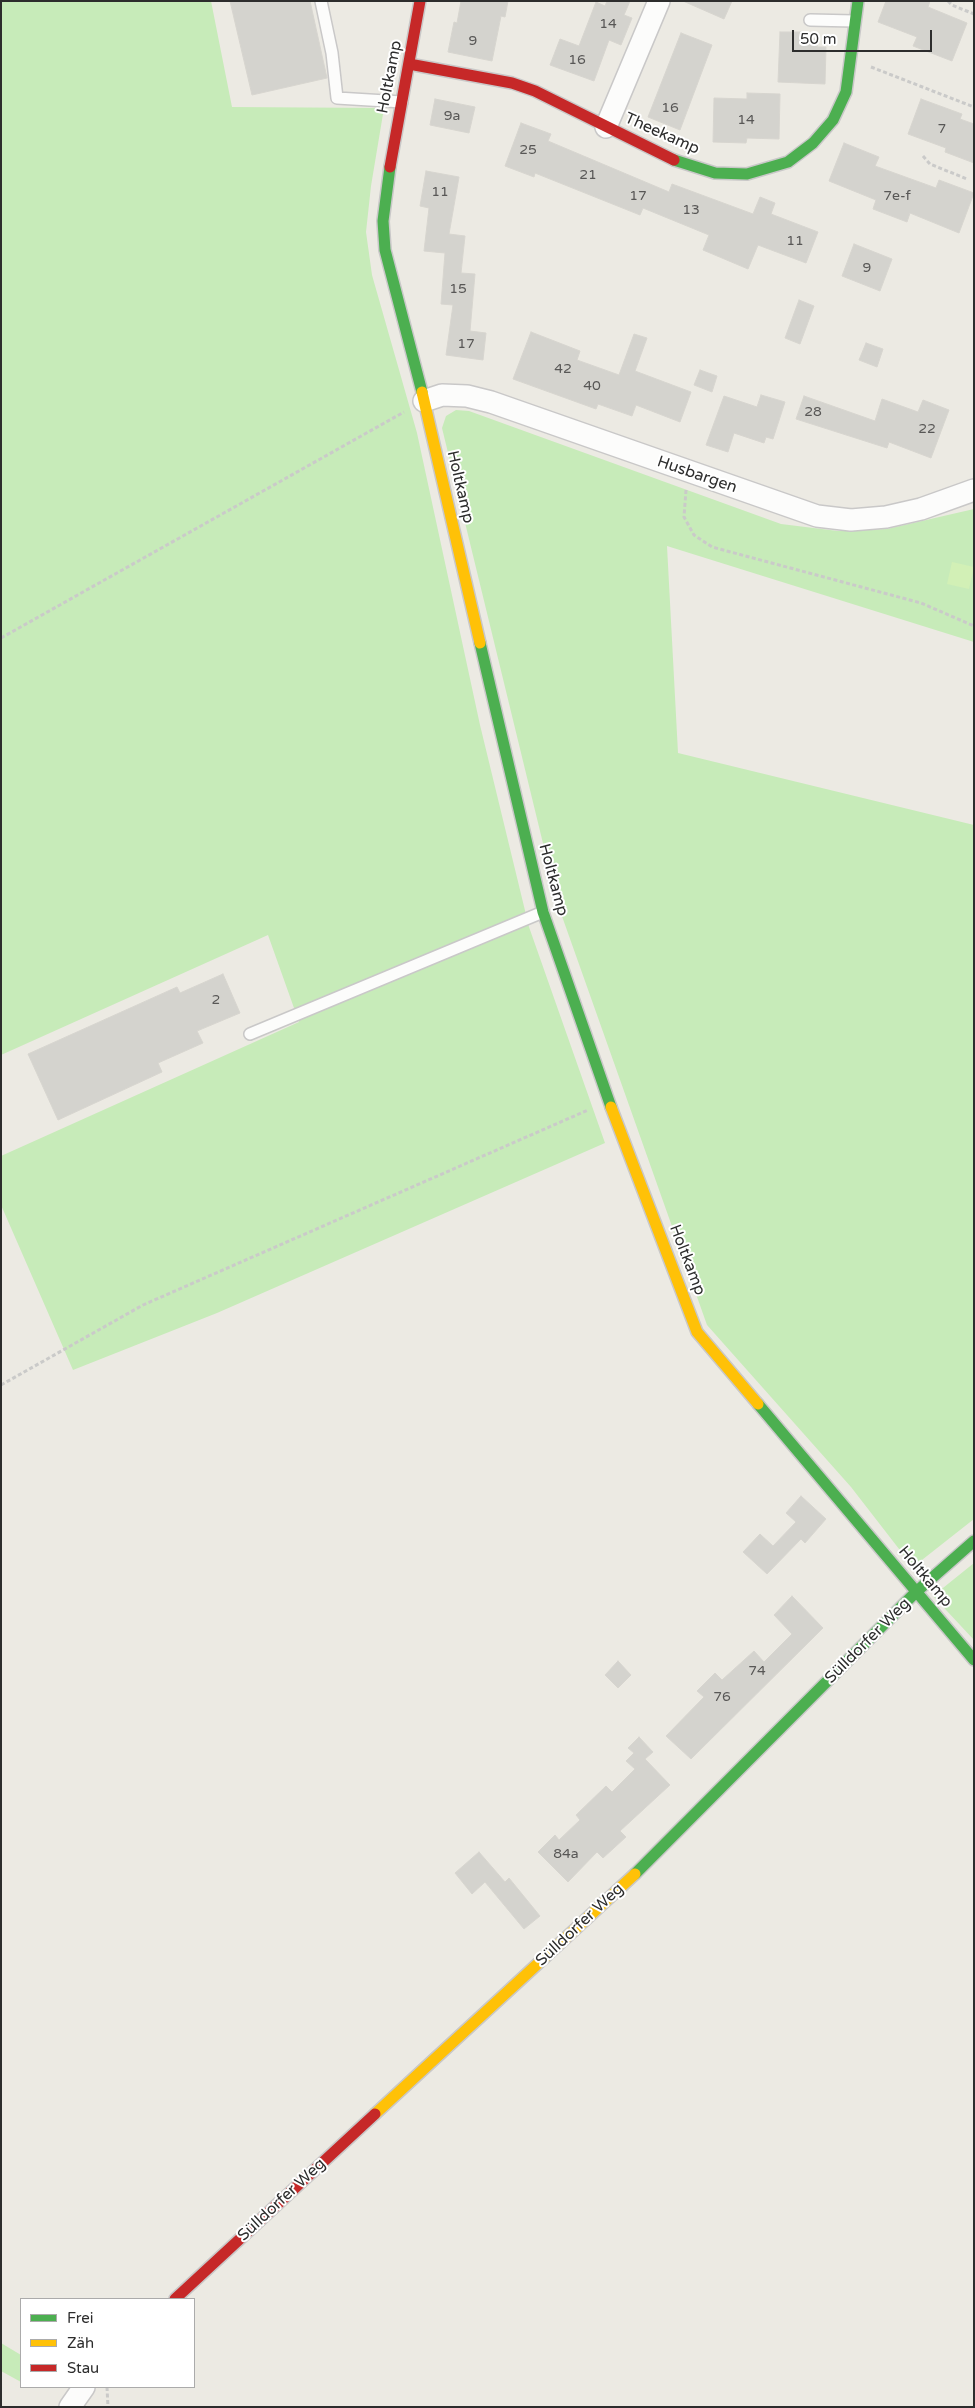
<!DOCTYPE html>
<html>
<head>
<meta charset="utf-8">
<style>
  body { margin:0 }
  #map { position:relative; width:975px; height:2408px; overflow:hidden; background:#eceae3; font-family:"Varela Round",sans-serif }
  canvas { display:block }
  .frame { position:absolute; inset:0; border:2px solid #2d2d2d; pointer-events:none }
  .legend { position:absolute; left:20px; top:2298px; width:175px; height:90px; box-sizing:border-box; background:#fff; border:1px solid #ababab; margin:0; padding:6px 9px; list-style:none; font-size:15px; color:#2d2d2d }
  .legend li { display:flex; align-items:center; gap:10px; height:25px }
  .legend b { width:25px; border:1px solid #ababab }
  .scale { position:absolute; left:792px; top:30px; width:140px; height:22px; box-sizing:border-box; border:2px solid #2d2d2d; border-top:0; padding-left:6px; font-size:15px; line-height:18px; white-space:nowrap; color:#2d2d2d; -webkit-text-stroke:4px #fff; paint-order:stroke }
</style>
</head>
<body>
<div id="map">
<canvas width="975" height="2408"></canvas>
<div class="frame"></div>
<ul class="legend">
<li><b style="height:6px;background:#4caf50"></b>Frei</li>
<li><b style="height:6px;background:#ffc107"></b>Zäh</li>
<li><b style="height:6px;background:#c62828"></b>Stau</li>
</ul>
<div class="scale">50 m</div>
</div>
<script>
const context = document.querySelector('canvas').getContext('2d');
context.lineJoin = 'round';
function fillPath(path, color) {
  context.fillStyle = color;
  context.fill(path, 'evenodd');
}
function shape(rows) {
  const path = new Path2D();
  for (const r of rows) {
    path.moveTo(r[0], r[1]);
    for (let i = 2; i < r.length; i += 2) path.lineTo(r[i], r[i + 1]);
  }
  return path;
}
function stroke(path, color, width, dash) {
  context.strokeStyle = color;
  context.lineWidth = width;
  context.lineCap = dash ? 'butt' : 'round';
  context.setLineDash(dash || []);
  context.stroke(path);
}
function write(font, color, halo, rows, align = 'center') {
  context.font = font + ' "Varela Round",sans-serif';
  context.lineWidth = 4;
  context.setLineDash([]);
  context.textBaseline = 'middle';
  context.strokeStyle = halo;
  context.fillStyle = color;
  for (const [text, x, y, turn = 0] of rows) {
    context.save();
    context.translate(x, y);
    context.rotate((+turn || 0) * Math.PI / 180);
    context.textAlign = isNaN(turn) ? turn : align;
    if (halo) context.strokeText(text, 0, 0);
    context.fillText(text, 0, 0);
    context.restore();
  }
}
const green = shape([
  [1,1,211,1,232,107,384,108,371,186,366,232,372,275,417,433,480,725,529,927,605,1143,217,1313,73,1370,1,1205,1,1156,299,1022,268,935,1,1055],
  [456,410,469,411,781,524,838,531,887,529,974,509,974,642,667,546,678,753,974,825,974,1519,913,1567,851,1487,707,1325,558,905,442,428,446,416],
  [974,1563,974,1640,933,1596],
  [1,2343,21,2355,21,2382,1,2371]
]);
const pitch = shape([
  [952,562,974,567,969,589,947,584]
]);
const building = shape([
  [230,1,310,1,327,78,252,95,230,1],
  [461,1,508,1,505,17,501,16,492,61,448,52,454,22,457,23,461,1],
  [607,1,630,1,624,15,632,18,621,45,609,40,594,81,550,65,560,39,579,46,596,2,605,6,607,1],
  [683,1,732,1,724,19,683,1],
  [886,1,930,1,928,7,967,23,952,61,913,46,917,37,878,22,886,1],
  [780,32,803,32,803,39,818,39,817,47,826,47,825,84,778,82,780,32],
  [681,33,712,45,680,130,648,117,681,33],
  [747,93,780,94,779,139,747,138,746,143,713,142,714,98,747,99,747,93],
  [435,99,475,107,469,133,430,125,435,99],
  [921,99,962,114,960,119,974,124,974,163,945,152,946,148,908,134,921,99],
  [521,123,551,134,548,141,669,192,672,184,753,214,760,197,775,203,771,214,818,232,806,263,758,245,748,269,703,250,709,235,643,208,640,215,535,173,534,177,505,166,521,123],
  [844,143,879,157,875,166,936,188,939,180,974,193,959,233,910,213,907,222,873,209,876,200,829,181,844,143],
  [426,171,459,177,449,234,465,236,461,273,475,274,470,331,486,333,483,360,446,355,453,305,441,304,445,253,424,251,429,208,420,206,426,171],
  [854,244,892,259,880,291,842,276,854,244],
  [799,300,814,306,800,344,785,338,799,300],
  [531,332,580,351,577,360,619,375,634,334,647,338,635,371,691,392,680,422,636,405,632,416,598,404,596,409,513,379,531,332],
  [866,343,883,349,877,367,859,360,866,343],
  [700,370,717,376,712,392,694,385,700,370],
  [761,395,785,402,773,439,766,437,764,443,734,433,728,452,706,445,724,396,757,407,761,395],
  [804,396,875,421,882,399,918,412,923,400,949,410,931,458,889,442,887,448,796,419,804,396],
  [223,974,240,1013,197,1031,203,1043,158,1063,162,1072,58,1120,28,1054,177,987,180,993,223,974],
  [801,1496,826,1519,805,1543,801,1539,767,1574,743,1552,760,1534,773,1546,796,1522,786,1513,801,1496],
  [792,1596,823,1628,691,1759,666,1736,704,1697,697,1691,715,1673,722,1680,754,1651,764,1662,792,1634,774,1615,792,1596],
  [618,1661,631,1675,618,1688,605,1675,618,1661],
  [639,1737,653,1752,645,1759,670,1785,620,1831,626,1837,603,1858,597,1852,568,1882,538,1852,555,1835,559,1840,580,1820,576,1815,606,1786,612,1792,635,1769,626,1761,634,1753,628,1748,639,1737],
  [479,1852,505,1882,509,1878,540,1916,524,1929,485,1882,472,1894,455,1873,479,1852]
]);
const path = shape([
  [948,1,952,5,974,14],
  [871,67,974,107],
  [923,156,930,164,967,179],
  [686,490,684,517,694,535,712,547,921,603,974,626],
  [1,638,404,412],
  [1,1385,143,1305,588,1110],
  [107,2387,108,2407]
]);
const lane = shape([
  [321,1,332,53,337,98,402,102],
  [810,20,854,21],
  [250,1034,543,912]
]);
const street = shape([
  [606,127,659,1],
  [424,401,442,395,467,396,491,402,817,516,851,520,886,517,921,509,974,490],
  [70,2407,84,2387]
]);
const fast = shape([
  [674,160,715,173,747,174,788,162,813,143,833,120,846,92,858,1],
  [390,167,383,221,385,250,422,392],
  [480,643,543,912,611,1107],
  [758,1404,974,1660],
  [635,1874,916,1592,974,1541]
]);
const slow = shape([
  [422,392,480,643],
  [611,1107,697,1332,758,1404],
  [375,2114,635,1874]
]);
const jam = shape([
  [409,64,512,83,535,91,674,160],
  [390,167,420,1],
  [175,2299,375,2114]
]);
const numberNames = [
  ["14",608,24],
  ["9",473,41],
  ["16",577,60],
  ["16",670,108],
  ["9a",452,116],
  ["14",746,120],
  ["7",942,129],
  ["25",528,150],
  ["21",588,175],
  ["11",440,192],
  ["17",638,196],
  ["7e-f",897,196],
  ["13",691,210],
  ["11",795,241],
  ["9",867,268],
  ["15",458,289],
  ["17",466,344],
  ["42",563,369],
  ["40",592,386],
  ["28",813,412],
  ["22",927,429],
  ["2",216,1000],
  ["74",757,1671],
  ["76",722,1697],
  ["84a",566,1854]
];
const streetNames = [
  ["Holtkamp",390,77,-79],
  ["Theekamp",662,134,24],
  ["Husbargen",697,475,19],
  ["Holtkamp",460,487,77],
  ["Holtkamp",553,880,75],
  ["Holtkamp",687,1260,69],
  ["Holtkamp",925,1577,50],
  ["Sülldorfer Weg",868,1641,-45],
  ["Sülldorfer Weg",580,1925,-43],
  ["Sülldorfer Weg",282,2200,-43]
];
fillPath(green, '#c7ebb9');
fillPath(pitch, '#d2f0b6');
fillPath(building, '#d4d3ce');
stroke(building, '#d7d5cf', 1);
stroke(lane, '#c9c8c8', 14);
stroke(street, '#c9c8c8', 24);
stroke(fast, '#c9c8c8', 14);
stroke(slow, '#c9c8c8', 14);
stroke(jam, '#c9c8c8', 14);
stroke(path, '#cacac9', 3, [4, 2.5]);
stroke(lane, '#fcfcfb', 11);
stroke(street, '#fcfcfb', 21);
stroke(fast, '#4caf50', 11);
stroke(slow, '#ffc107', 11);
stroke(jam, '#c62828', 11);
write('14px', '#585756', null, numberNames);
write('16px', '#2d2d2d', '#fff', streetNames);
</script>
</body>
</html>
